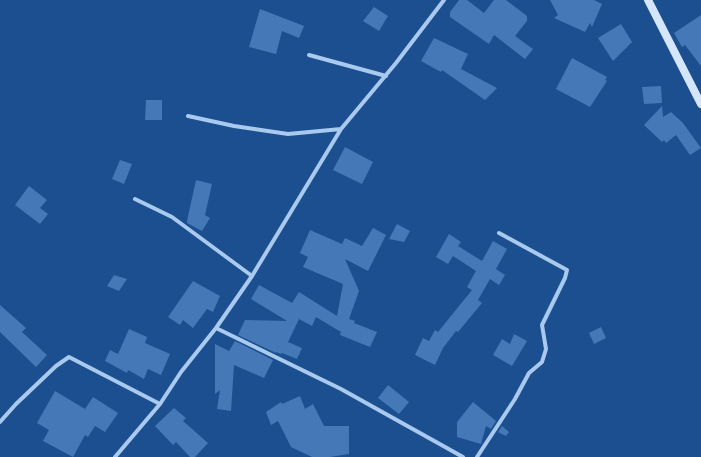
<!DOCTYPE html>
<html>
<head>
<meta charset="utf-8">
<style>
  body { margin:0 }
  canvas { display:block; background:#1b4f8f }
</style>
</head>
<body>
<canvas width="701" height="457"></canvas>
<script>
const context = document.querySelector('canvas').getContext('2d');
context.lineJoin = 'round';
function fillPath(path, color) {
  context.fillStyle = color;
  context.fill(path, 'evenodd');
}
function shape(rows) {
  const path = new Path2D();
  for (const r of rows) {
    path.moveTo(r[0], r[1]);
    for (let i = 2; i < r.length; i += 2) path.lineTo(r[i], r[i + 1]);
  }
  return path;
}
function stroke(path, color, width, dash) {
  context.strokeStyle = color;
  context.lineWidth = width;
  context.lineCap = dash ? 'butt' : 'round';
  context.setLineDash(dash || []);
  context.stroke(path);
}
const building = shape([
  [459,0,467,0,484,13,494,0,506,0,527,16,527,21,515,36,533,49,525,59,494,35,489,44,450,17,450,12],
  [550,0,594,0,602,4,592,27,590,23,585,32,554,18,558,15],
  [374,7,388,16,379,31,363,21],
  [260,9,304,26,299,38,282,31,276,54,249,47],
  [701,15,701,66,685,45,682,47,674,33],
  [621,24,632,42,613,61,598,38],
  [434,38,468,54,461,69,497,88,485,100,442,70,441,72,421,61],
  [572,58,607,77,605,80,607,81,590,107,556,89],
  [661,86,662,103,644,104,642,87],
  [146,100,162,100,162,120,145,120],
  [662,106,663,117,671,112,683,123,701,148,690,155,676,135,666,143,664,140,662,142,644,125],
  [345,147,373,162,362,184,333,170],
  [120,160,132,164,124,184,112,179],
  [196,180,212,184,205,215,210,218,202,231,187,223,187,221],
  [29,186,47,200,40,208,48,214,40,224,15,205],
  [397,224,410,231,404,242,389,239],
  [373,228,386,235,368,271,345,259,359,291,349,319,355,321,354,323,377,332,370,347,340,335,341,332,316,317,312,326,299,319,288,342,302,348,297,359,282,353,281,354,276,352,276,353,238,335,245,320,287,321,251,299,259,285,292,303,299,292,337,316,343,284,303,267,308,257,300,253,310,230,342,244,345,238,362,246],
  [449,234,461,242,458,246,482,261,493,241,507,249,496,269,505,275,499,285,490,279,478,300,482,303,458,332,456,331,443,348,435,365,415,355,423,338,429,341,435,330,438,332,472,290,467,287,476,271,453,256,448,264,436,257],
  [114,275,127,279,119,291,107,286],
  [193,281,220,296,213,312,207,309,193,328,183,320,180,325,168,317],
  [0,305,26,328,22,332,47,355,36,367,0,332],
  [601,327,606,338,594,344,589,333],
  [129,329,147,337,145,343,170,354,161,375,148,369,144,379,128,370,127,373,105,361,110,350,118,354],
  [514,334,527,341,512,366,493,355,502,339,510,344],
  [235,341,273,360,264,378,234,365,231,411,217,409,220,390,215,394,215,344,229,351],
  [388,385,409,402,399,414,378,398],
  [55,391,85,409,93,397,118,413,105,432,95,426,88,437,85,435,73,457,43,441,49,430,37,423],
  [300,396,305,409,313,404,324,426,349,426,349,454,330,457,312,457,291,447,278,421,271,425,266,412,281,402,282,404],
  [473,402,496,421,491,429,486,426,481,444,457,437,457,422],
  [174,408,186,418,183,421,208,443,195,457,190,457,176,442,173,445,155,426],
  [502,426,509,432,506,436,498,432]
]);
const minor = shape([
  [309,55,386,76],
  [188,116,234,126,288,134,341,129],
  [135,199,172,217,252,276],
  [216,328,341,389,463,457],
  [0,422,16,404,56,366,69,357,160,404],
  [115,457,160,404,181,372,216,328,252,276,341,129,396,63,444,0],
  [477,457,515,399,529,373,542,362,546,349,542,325,565,278,567,270,499,233]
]);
const secondary = shape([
  [648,0,701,104]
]);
fillPath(building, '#4478b7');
stroke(minor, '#a9c9ee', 4);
stroke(secondary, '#d6e6fa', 8);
</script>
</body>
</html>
